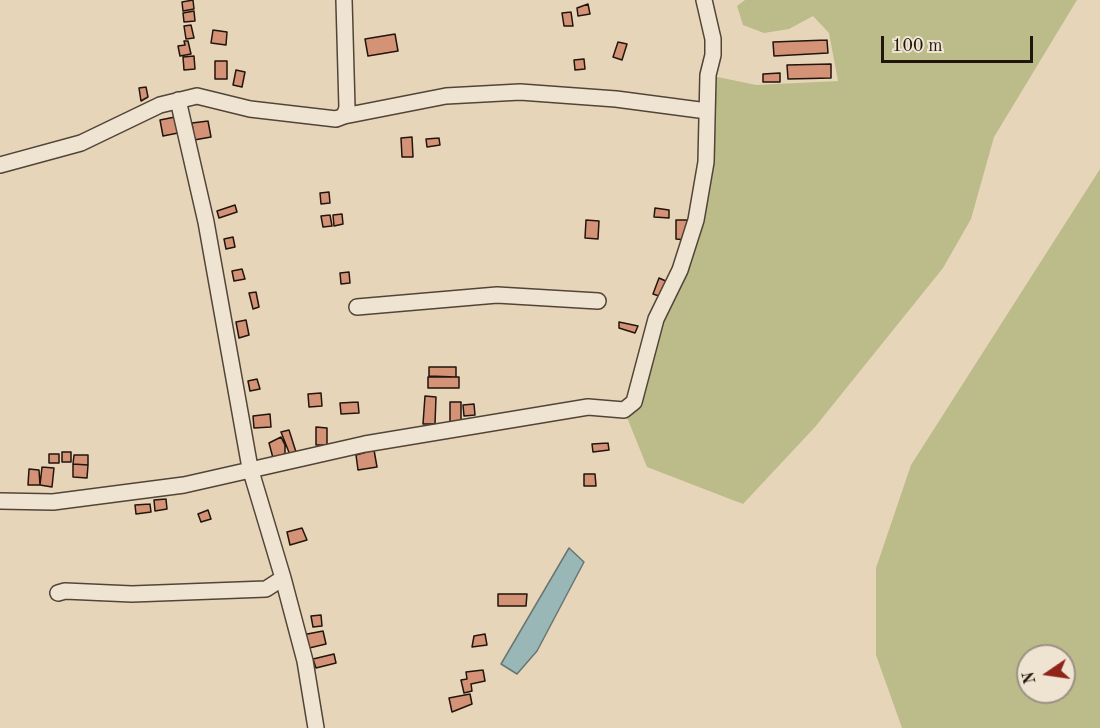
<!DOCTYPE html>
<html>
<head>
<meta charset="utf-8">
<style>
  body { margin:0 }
  #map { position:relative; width:1100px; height:728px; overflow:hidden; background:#e7d5b9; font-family:"Old Standard TT",serif }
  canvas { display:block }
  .north { position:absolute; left:1016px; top:644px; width:60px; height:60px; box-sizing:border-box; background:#efe4d2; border:2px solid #9d9183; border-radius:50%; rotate:257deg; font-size:16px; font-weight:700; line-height:24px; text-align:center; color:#21150d }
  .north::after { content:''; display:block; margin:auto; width:21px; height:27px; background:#8f2418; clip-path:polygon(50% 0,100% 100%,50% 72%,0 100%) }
  .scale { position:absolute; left:881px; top:36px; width:152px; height:27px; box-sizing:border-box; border:3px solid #21150d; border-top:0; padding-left:8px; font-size:18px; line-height:21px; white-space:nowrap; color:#21150d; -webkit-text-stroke:4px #efe4d2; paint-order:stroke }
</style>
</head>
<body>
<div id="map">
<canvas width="1100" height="728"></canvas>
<div class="north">N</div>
<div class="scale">100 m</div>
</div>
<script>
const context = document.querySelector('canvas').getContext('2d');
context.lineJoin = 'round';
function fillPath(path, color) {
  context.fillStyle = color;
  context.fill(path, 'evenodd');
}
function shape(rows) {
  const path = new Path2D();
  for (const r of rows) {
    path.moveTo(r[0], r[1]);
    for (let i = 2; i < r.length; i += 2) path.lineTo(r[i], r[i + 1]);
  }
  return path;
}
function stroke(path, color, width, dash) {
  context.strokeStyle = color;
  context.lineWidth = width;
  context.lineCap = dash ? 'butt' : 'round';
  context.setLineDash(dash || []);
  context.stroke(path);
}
const green = shape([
  [745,0,1077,0,994,137,971,219,943,268,815,427,743,504,647,467,624,410,696,220,708,75,756,85,838,81,829,33,813,16,789,29,764,33,743,25,737,6],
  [1100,169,1100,728,902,728,876,655,876,568,911,465],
  [1028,656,1064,656,1064,692,1028,692]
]);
const water = shape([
  [569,548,584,562,537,651,517,674,501,664,569,548]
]);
const building = shape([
  [193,0,194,9,183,11,182,2,193,0],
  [588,4,590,14,578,16,577,8,588,4],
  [194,11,195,21,184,22,183,13,194,11],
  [571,12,573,26,564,26,562,13,571,12],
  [191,25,194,38,186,39,184,26,191,25],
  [213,30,227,32,226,45,211,43,213,30],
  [395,34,398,51,368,56,365,39,395,34],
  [827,40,828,53,774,56,773,42,827,40],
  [184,41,188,41,191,54,180,56,178,46,185,45,184,41],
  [618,42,627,44,622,60,613,57,618,42],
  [194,56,195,69,184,70,183,57,194,56],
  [584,59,585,69,575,70,574,60,584,59],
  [215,61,227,61,227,79,215,79,215,61],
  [831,64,831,78,788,79,787,65,831,64],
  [236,70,245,72,242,87,233,85,236,70],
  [780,73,780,82,763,82,763,74,780,73],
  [146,87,148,97,141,101,139,88,146,87],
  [175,117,178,133,163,136,160,120,175,117],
  [208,121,211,137,194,140,192,123,208,121],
  [412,137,413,157,402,157,401,138,412,137],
  [439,138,440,145,427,147,426,139,439,138],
  [329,192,330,203,321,204,320,193,329,192],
  [235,205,237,212,219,218,217,211,235,205],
  [655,208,669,210,669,218,654,217,655,208],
  [342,214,343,224,334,226,333,215,342,214],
  [330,215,332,226,323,227,321,216,330,215],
  [586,220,599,221,598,239,585,238,586,220],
  [676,220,687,220,686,240,676,239,676,220],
  [233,237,235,247,226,249,224,239,233,237],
  [242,269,245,279,234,281,232,271,242,269],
  [349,272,350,283,341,284,340,273,349,272],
  [659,278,668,282,662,297,653,294,659,278],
  [256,292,259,307,253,309,249,293,256,292],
  [246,320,249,335,239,338,236,322,246,320],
  [619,322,638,326,635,333,619,328,619,322],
  [429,367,456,367,456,377,429,376,429,367],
  [428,377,459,377,459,388,428,388,428,377],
  [257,379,260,389,250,391,248,381,257,379],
  [321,393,322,406,309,407,308,394,321,393],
  [425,396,436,397,435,424,423,424,425,396],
  [358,402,359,413,341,414,340,403,358,402],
  [450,402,461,402,461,423,450,423,450,402],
  [474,404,475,415,464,416,463,405,474,404],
  [270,414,271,427,254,428,253,416,270,414],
  [316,427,327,428,327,445,316,445,316,427],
  [289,430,296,452,290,455,281,432,289,430],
  [281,437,285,445,285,454,273,458,269,443,281,437],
  [608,443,609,450,593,452,592,444,608,443],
  [374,450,377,467,358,470,356,455,374,450],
  [62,452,71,452,71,462,62,462,62,452],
  [49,454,59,454,59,463,49,463,49,454],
  [74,455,88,455,88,465,73,464,74,455],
  [73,464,88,465,87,478,73,477,73,464],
  [42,467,54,468,52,487,40,485,42,467],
  [29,469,39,470,40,485,28,485,29,469],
  [584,474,595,474,596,486,584,486,584,474],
  [166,499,167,509,155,511,154,500,166,499],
  [150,504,151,512,136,514,135,505,150,504],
  [208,510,211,519,201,522,198,514,208,510],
  [302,528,307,540,290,545,287,532,302,528],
  [498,594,527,594,526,606,498,606,498,594],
  [321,615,322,626,313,627,311,616,321,615],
  [323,631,326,644,305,649,302,635,323,631],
  [485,634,487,645,472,647,474,636,485,634],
  [334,654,336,663,316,668,313,659,334,654],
  [483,670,485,681,471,684,472,691,464,693,461,680,467,679,466,672,483,670],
  [470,694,472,704,452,712,449,698,470,694]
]);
const minor = shape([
  [178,100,206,222,250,468,283,578,305,661,316,728],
  [344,116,446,96,520,92,616,99,707,111],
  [0,165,81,143,160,105,197,96,250,109,336,119,344,116,347,108,344,0],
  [357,307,497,295,598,301],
  [0,501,53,502,184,485,365,444,588,407,624,410,634,402,656,319,680,270,696,220,706,162,708,75,713,55,713,39,704,0],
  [58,593,65,591,132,594,266,589,283,578]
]);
fillPath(green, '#bcbb8a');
fillPath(water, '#98b7b6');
stroke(water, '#687672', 1.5);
fillPath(building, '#d49376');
stroke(building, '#21150d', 1.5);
stroke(minor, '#524538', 18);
stroke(minor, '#efe4d2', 15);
</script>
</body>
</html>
